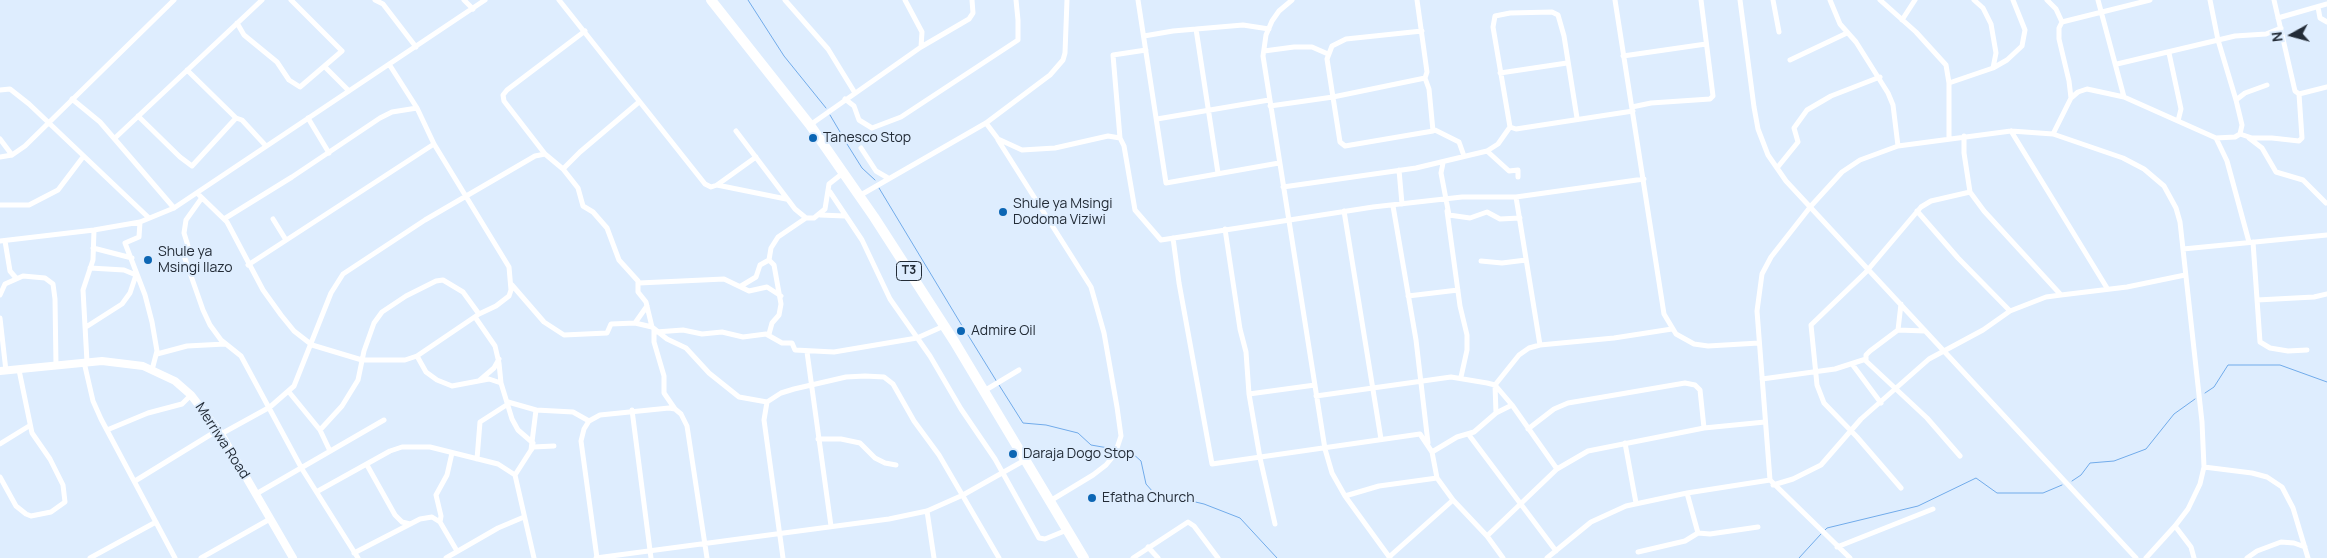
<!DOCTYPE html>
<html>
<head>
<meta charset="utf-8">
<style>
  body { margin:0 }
  #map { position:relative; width:2327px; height:558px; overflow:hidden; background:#deedfe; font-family:Manrope,sans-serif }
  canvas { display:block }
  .north { position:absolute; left:2267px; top:10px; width:50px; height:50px; -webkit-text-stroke:4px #deedfe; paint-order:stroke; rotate:263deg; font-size:14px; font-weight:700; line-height:20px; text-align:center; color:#232c37 }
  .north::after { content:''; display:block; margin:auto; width:18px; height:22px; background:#232c37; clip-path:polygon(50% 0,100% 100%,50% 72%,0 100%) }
</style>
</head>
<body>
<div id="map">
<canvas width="2327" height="558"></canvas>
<div class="north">N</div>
</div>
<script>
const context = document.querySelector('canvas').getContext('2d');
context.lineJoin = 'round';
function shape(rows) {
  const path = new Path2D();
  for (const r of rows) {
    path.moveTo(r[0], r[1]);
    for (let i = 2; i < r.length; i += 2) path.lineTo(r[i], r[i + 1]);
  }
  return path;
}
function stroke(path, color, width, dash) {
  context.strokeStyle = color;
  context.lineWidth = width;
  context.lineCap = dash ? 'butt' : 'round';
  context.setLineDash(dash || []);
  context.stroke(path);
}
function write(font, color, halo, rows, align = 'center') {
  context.font = font + ' Manrope,sans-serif';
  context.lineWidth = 4;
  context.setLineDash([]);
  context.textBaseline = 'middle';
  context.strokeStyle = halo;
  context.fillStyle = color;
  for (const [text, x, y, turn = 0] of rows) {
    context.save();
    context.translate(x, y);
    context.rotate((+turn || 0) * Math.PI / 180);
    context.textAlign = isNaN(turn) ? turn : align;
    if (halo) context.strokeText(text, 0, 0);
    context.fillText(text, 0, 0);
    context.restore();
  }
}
const stream = shape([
  [748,0,784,56,826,108],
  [830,115,843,137],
  [847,144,862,168,875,180],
  [879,188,964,329],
  [968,335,997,382],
  [999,385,1023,423,1046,425,1078,433,1091,445,1114,449],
  [2205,393,2214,387,2228,365,2280,365,2327,382],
  [1118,450,1132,453,1141,461,1146,484,1153,492,1204,504,1240,518,1277,558],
  [2072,481,2081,475,2090,463,2114,461,2146,449,2174,414,2195,399],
  [1824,531,1827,528,1918,506,1976,478,1997,493,2043,493,2062,485],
  [1799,558,1821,534]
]);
const street = shape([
  [375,0,383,4,416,47],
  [464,0,473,9],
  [559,0,705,184,711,187,717,185,756,157],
  [785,0,828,49,855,93],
  [905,0,922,32,921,47],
  [1138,0,1166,183,1279,163],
  [1292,0,1279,11,1272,21,1266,35,1263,56,1325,449,1332,473,1345,496,1390,558],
  [1615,0,1664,314,1676,334,1694,344,1708,346,1759,343],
  [1740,0,1754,107,1758,129,1768,155,1786,181,2136,558],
  [1773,0,1779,32],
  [1830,0,1840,24,1856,42,1888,93,1893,105,1898,146],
  [1880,0,1916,32,1946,65,1949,83,1949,137],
  [1974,0,1983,8,1991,24,1996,53,1993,68],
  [2047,0,2056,9,2062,22],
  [2098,0,2124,97],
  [2274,0,2295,91,2299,94,2327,87],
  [2318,7,2320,18,2327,22],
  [2278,18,2327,4],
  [1902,20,1915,0],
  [237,23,244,35,277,62,289,80,300,87,342,51,291,0],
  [1196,29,1218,173],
  [585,31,507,90,503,95,504,101,545,154,563,169,578,188,583,206,593,212,607,228,619,260,638,281,638,292,646,302,652,327,667,339,686,348,709,373,739,397,767,402],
  [1422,31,1346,39,1332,46,1327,59,1340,142,1345,146,1433,131,1429,89,1425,78],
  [1144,36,1173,31,1243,25,1269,29],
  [1264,51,1294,47,1312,47,1328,54],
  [2169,53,2181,109,2178,121],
  [1623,56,1706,44],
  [1790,60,1847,33],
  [2117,64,2235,36,2266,34,2281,28],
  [325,67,349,91],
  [187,70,236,118,242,120,266,146],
  [1500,73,1567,63],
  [1949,83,1993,68,2007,60,2022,46,2025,30,2013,0],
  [0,90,10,89,29,104,149,218],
  [2071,98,2069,81,2059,39,2059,28,2062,22,2150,0],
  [72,99,100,122,174,208],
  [845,99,854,106,859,120,872,128,901,117,1015,42,1018,40,1018,20,1016,0],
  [2236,100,2245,93,2267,85],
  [1270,106,1333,97,1425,78,1427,72,1417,0],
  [1632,107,1651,103,1710,99,1713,96,1701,0],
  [138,116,180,157,192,166,236,118],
  [308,118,329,153],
  [1577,118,1564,36,1558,15,1552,12,1510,13,1495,16,1493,27,1510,127,1516,129,1633,111],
  [1157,119,1269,100],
  [986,123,998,139,1022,150,1055,148,1108,136,1120,138,1124,146,1135,210,1161,240,1373,207,1462,197,1516,197,1644,179],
  [810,125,921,47,969,19,973,13,972,0],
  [1435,130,1459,142,1464,156],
  [736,131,795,209,806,218,814,218,825,209,829,184,843,173],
  [2011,131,2107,288],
  [2053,134,2071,98,2078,92,2087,89,2124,97,2216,138,2235,137,2240,134,2242,125,2236,100,2218,40,2210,0],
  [2240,134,2252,138,2272,138,2299,141,2302,138,2299,94],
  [1964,136,1964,153,1970,192,1984,211,2061,295,2127,287,2185,275],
  [115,138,262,0],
  [1120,138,1113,55,1146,50],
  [2216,138,2227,161,2249,242],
  [2249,138,2262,148,2276,172,2303,180,2326,203],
  [0,139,12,155],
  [998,140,1091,287,1104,333,1117,407,1121,436,1115,454,1106,465,1093,475,1050,501],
  [861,148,876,171,888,178],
  [1487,151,1509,171,1518,170,1518,177],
  [0,157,12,155,25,146,174,0],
  [1443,163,1441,173,1449,215,1470,218,1487,212,1500,219,1520,218],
  [1777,168,1798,142,1794,128,1807,110,1831,96,1880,77],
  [563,169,580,152,639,102],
  [1399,170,1402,204],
  [717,185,786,199],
  [1283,187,1416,168,1487,151,1498,144,1510,127],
  [830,192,862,240,890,299,930,356,961,409,995,459,1039,538,1045,539,1067,530],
  [197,193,227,222,263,290,281,315,294,331,312,345,362,360,405,360,417,356,479,314,496,306,509,296,511,290,509,267,434,144,417,108,389,64],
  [859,196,986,123,1050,75,1063,60,1065,53,1067,0],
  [1516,197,1540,345],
  [201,199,186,220,184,233,188,246,183,253,203,310,210,325,221,340,241,356,302,469,358,558],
  [0,205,29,205,58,190,83,157],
  [1393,206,1416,340,1428,443],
  [1344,211,1381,439],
  [1447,211,1460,306,1467,335,1467,350,1461,377],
  [1917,211,1958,258,2010,311],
  [820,215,845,216],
  [224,219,292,177,380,118,392,112,417,108],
  [273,219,286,240],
  [140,222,139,237,125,243,145,295,152,322,157,351,152,370],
  [1225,229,1240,329,1246,352,1249,394,1260,458,1275,524],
  [1173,238,1179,283,1212,464,1420,434,1432,452,1437,478,1453,500,1487,536,1503,558],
  [0,241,94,230,140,222,174,208,485,0],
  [5,241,10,271,16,278],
  [2253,242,2260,342,2270,348,2288,351,2307,350],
  [93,248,132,258],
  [2183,249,2327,235],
  [769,260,774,265,781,304,779,315,772,323,769,334],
  [1481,261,1502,263,1526,260],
  [248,265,434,144],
  [639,283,724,279,749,291,767,287,781,296],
  [512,285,544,322,564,335,607,333,611,324,635,323,647,306],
  [741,286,756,277,760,265,769,260,771,248,778,237,806,218],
  [0,295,5,284,23,276,45,278,53,284,55,299,56,365],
  [1408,296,1458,290],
  [2257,300,2314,297,2327,294],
  [1901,304,1898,330,1870,351,1866,355,1866,361,1927,418,1960,456],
  [475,317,495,346,499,363,501,383,512,419,518,430,533,443],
  [0,318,6,371],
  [635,323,652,327],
  [86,327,122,304,130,293,136,275,124,270,90,268],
  [654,329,654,342,664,376,664,393,675,409],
  [1898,330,1925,331],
  [656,332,683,330,702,334,722,332,743,337,766,334,782,343,792,343,795,350,834,352,917,338,944,326],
  [807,352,831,526],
  [157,354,187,346,225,344],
  [417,356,426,372,437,380,452,386,489,379,501,383],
  [84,362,93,401,101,419,175,558],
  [87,362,83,290,93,260,94,230],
  [1852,364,1881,403],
  [1762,379,1835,369,1866,359],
  [480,380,494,368,499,359],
  [984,391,1019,370],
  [289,392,320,430,330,451],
  [1249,394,1315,385],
  [1316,396,1451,377,1487,383,1495,385,1512,405,1557,469],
  [508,402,536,410],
  [632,410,651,558],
  [1496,413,1495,385,1519,355,1529,348,1540,345,1614,338,1672,329],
  [1528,429,1554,409,1568,403,1685,383,1695,385,1700,390,1704,428],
  [107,430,148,413,182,404,191,395],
  [320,430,342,406,358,380,364,351,374,323,382,312,406,296,436,281,443,280,463,292,479,314],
  [221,434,270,407,294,386,331,293,343,274,425,220,535,156,545,154],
  [1469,435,1556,551],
  [818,439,841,439,860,443,875,458,885,463,896,465],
  [1625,443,1636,503],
  [0,444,29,426],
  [531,450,533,447,554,446],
  [1432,452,1457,437,1474,432,1496,413,1512,405],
  [477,459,480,422,508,404],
  [367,465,395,515,402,522,410,524],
  [2204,467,2252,473,2267,477,2282,487,2293,508,2308,558],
  [515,475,531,450,536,410,573,412,589,421],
  [0,477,16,506,26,514,31,516,51,512,65,502,63,485,50,459,32,433,19,370],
  [135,481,218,430],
  [1773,485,1793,479,1821,465,1861,419,1929,359,1983,330,2010,311,2046,297,2061,295],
  [1901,488,1857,437,1824,403,1817,385,1811,325,1866,272,1921,207,1931,201,1970,192],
  [318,491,390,451,402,447,430,447,498,464,515,475,534,558],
  [1687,493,1698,533,1710,534,1758,527],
  [256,494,384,420],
  [1345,496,1379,486,1437,478],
  [927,511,934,558],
  [440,522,441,516,436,495,447,475,452,453],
  [2175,526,2191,547,2194,558],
  [1487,536,1557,469,1588,451,1704,428,1765,422],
  [1148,547,1158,558],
  [1837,547,1933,509],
  [1638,552,1685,541,1698,533],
  [354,553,420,519,432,517,440,522,457,551],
  [1389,557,1453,500],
  [90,558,156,522],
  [201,558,270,519],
  [446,558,498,528,524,517],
  [596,558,889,519,927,511,963,495,1025,460],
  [597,558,581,441,584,429,589,421,600,415,669,408,675,409,681,414,687,426,707,558],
  [783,558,764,420,767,402,781,393,794,389,846,377,865,376,884,377,893,384,914,421,939,455,999,558],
  [1133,558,1188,522,1194,526,1218,558],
  [1547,558,1591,522,1626,506,1687,493,1770,480],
  [1850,558,1770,480,1757,311,1762,274,1771,257,1811,206,1842,172,1860,160,1898,146,2011,131,2053,134,2123,158,2144,169,2164,186,2176,208,2180,222,2202,422,2204,467,2200,484,2188,509,2175,526,2146,558],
  [2247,558,2257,551,2281,542,2294,543,2305,547]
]);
const secondary = shape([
  [0,371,102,361,143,366,175,381,191,395,221,434,293,558]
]);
const highway = shape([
  [711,0,810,125,874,217,954,341,1084,558]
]);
const markers = [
  [813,138,5,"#0c66b4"],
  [1003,212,5,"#0c66b4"],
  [148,260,5,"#0c66b4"],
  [961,331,5,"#0c66b4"],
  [1013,454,5,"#0c66b4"],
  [1092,498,5,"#0c66b4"]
];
const shields = [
  [909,271,25]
];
const shieldNames = [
  ["T3",909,271]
];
const poiNames = [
  ["Tanesco Stop",823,138],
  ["Shule ya Msingi",1013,204],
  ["Dodoma Viziwi",1013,220],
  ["Shule ya",158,252],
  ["Msingi Ilazo",158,268],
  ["Admire Oil",971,331],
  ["Daraja Dogo Stop",1023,454],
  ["Efatha Church",1102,498]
];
const streetNames = [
  ["Merriwa Road",222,441,57]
];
stroke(stream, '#71abea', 1);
stroke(street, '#fff', 5);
stroke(secondary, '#fff', 8);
stroke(highway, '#fff', 10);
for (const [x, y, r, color] of markers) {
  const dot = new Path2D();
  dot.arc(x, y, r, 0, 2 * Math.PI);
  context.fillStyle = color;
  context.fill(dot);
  stroke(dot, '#deedfe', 2);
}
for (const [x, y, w] of shields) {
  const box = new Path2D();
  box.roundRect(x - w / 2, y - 9.5, w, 19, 4);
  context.fillStyle = '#deedfe';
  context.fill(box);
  stroke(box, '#232c37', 1);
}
write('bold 12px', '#232c37', null, shieldNames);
write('14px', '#232c37', '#deedfe', poiNames, 'left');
write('14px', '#232c37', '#deedfe', streetNames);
</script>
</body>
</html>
